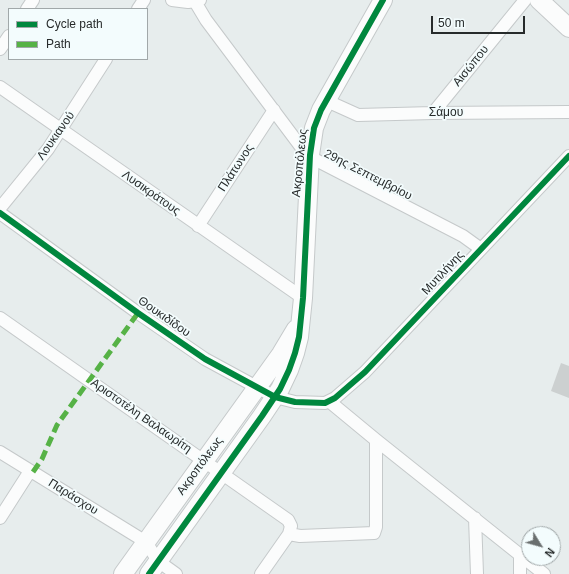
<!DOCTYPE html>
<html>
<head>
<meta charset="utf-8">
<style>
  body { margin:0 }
  #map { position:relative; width:569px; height:574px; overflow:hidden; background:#e7eded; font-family:Arial,sans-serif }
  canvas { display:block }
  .legend { position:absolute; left:8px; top:8px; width:140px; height:52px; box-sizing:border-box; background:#f3fcfd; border:1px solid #a1a8a9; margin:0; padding:5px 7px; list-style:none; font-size:12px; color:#272b2b }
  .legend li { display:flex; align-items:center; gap:8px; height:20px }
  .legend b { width:20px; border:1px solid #a1a8a9 }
  .north { position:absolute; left:521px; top:526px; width:40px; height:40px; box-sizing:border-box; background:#f3fcfd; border:1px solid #a1a8a9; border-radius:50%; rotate:127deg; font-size:11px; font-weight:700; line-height:16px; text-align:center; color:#272b2b }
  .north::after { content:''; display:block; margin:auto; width:14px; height:18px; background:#6a6f6f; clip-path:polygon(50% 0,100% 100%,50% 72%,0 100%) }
  .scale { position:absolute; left:431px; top:16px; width:94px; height:18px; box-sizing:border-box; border:2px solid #272b2b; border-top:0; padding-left:5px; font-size:12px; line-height:14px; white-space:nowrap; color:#272b2b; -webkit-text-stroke:3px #f3fcfd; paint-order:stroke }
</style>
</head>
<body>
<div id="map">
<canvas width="569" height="574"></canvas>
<ul class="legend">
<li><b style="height:5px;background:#00873e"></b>Cycle path</li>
<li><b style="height:5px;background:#56b246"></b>Path</li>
</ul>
<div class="north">N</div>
<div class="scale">50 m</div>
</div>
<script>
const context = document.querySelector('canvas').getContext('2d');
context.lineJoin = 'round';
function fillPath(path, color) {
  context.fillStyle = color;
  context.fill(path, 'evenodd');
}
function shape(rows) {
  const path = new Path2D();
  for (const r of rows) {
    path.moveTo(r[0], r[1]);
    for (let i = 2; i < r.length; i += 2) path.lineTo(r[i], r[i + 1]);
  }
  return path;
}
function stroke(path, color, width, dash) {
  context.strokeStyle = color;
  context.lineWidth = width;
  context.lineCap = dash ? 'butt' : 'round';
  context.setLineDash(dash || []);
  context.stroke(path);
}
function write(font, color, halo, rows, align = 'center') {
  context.font = font + ' Arial,sans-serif';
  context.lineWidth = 3.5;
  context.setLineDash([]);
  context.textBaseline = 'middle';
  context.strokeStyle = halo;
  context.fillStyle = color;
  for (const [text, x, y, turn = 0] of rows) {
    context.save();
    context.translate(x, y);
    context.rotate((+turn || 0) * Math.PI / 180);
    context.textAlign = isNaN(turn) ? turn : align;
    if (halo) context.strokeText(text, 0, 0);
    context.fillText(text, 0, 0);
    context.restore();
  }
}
const building = shape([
  [561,363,569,366,569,398,551,391]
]);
const street = shape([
  [172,0,188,2,200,0],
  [194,0,206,20,304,151,314,159,463,236,481,249],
  [27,9,33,0],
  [138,9,144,0],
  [0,49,9,36],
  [0,87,303,298],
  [327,101,358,115,433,113,569,112],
  [433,113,525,0],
  [0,208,48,149,106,59],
  [0,213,138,313,205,359,275,397,295,402,325,403,335,398,365,372,569,156],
  [198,226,274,110],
  [0,318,288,520,291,526,289,534,261,574],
  [330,402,376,440,544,574],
  [0,452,146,542,158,561,176,574],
  [0,518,30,471],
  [475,518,477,574],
  [289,534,300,536,374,533,376,527,376,440],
  [520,554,520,574]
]);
const secondary = shape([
  [539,0,569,28],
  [123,574,281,354,296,329],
  [149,574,262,416,280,389,289,370,295,353,299,337,303,298,310,155,314,128,321,110,383,0]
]);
const quiet = shape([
  [33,472,42,459,57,425,138,313]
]);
const cycleway = shape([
  [0,213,138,313,205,359,275,397,295,402,325,403,335,398,365,372,569,156],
  [149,574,262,416,280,389,289,370,295,353,299,337,303,298,310,155,314,128,321,110,383,0]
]);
const streetNames = [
  ["Αισώπου",471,66,-51],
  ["Σάμου",446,113],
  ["Λουκιανού",56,136,-55],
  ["Ακροπόλεως",300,163,-84],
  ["Πλάτωνος",236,168,-57],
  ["29ης Σεπτεμβρίου",368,175,27],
  ["Λυσικράτους",151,193,35],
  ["Μυτιλήνης",443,273,-47],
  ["Θουκιδίδου",164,317,35],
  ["Αριστοτέλη Βαλαωρίτη",141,416,35],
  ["Ακροπόλεως",200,466,-54],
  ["Παράσχου",73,497,32]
];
fillPath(building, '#ccd0d0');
stroke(street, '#c5c9ca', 14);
stroke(secondary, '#c5c9ca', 20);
stroke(street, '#fbfcfc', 12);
stroke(secondary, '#fbfcfc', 18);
stroke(quiet, '#56b246', 5, [10, 5]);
stroke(cycleway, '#00873e', 6);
write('12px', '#272b2b', '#f3fcfd', streetNames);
</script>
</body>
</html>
